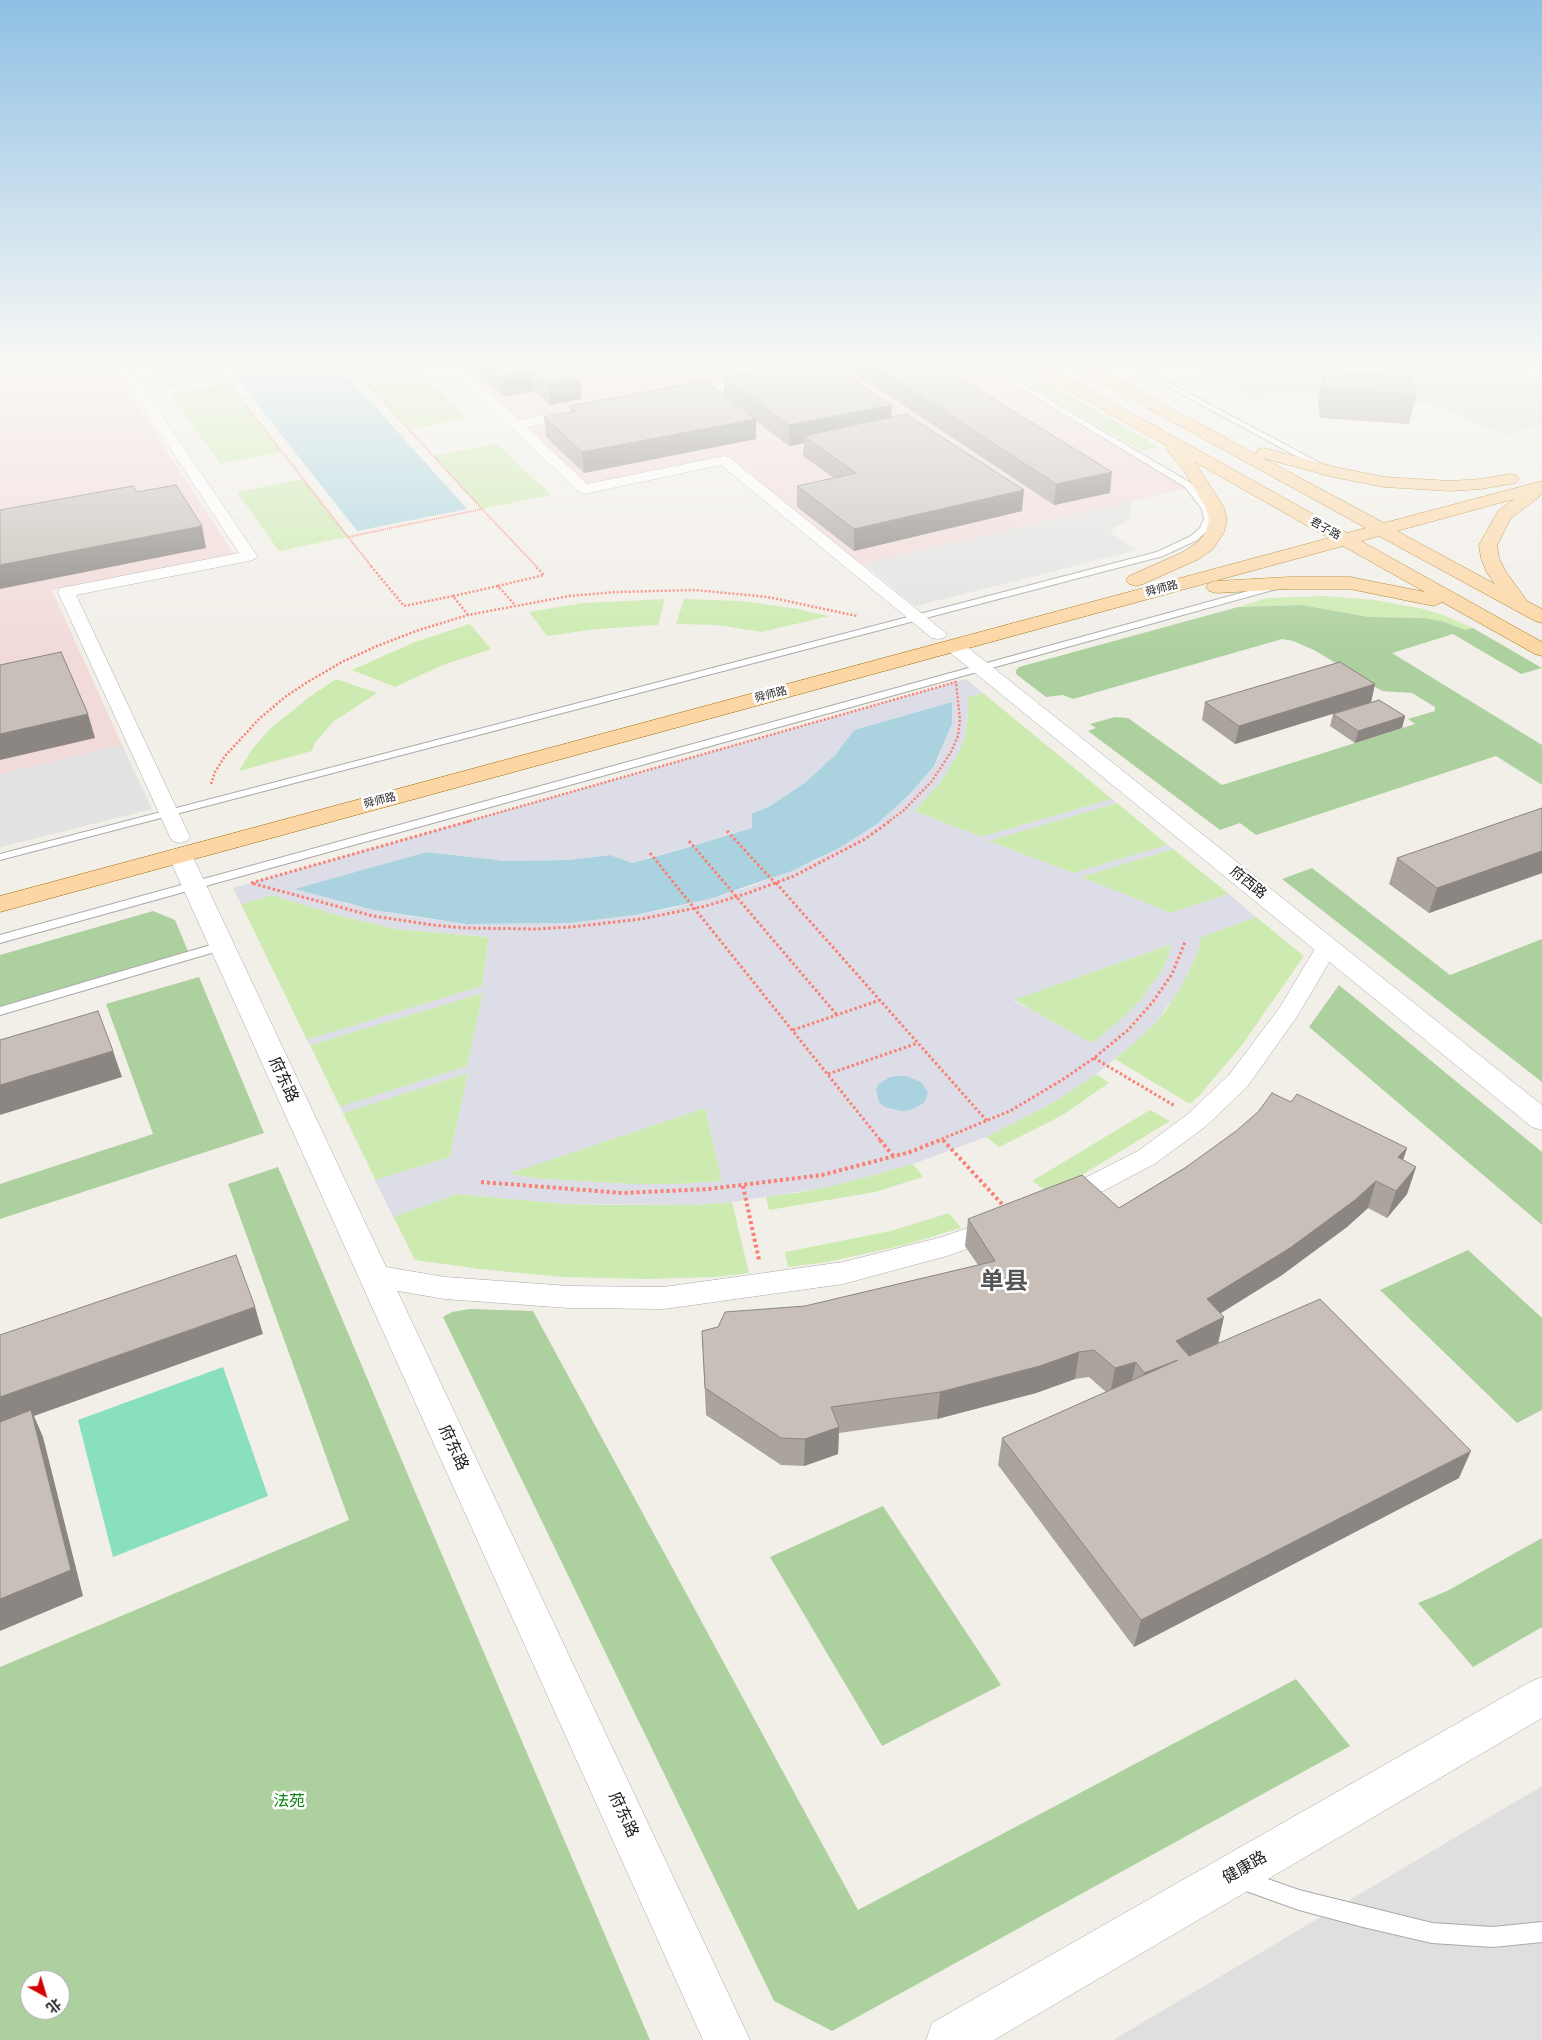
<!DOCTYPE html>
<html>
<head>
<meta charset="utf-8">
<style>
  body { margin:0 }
  #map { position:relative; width:1542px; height:2040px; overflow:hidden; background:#f2efe9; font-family:"Archivo Narrow","Noto Sans SC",sans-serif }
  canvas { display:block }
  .north { position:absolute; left:20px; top:1970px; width:50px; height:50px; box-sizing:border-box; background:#fff; border:1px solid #a7a7a7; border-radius:50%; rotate:141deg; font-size:14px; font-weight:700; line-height:20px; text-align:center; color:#222 }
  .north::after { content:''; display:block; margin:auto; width:18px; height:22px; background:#d40000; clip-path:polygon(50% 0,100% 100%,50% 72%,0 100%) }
</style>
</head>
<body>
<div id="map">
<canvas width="1542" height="2040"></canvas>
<div class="north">北</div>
</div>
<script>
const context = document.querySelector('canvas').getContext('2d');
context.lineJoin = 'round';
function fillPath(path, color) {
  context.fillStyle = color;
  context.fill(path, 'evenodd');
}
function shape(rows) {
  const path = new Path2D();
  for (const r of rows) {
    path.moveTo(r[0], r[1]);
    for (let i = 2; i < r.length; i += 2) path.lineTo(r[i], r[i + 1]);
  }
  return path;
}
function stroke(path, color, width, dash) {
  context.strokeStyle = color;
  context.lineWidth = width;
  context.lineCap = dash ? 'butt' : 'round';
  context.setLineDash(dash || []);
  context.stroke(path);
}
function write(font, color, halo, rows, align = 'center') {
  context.font = font + ' "Archivo Narrow","Noto Sans SC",sans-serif';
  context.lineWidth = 5;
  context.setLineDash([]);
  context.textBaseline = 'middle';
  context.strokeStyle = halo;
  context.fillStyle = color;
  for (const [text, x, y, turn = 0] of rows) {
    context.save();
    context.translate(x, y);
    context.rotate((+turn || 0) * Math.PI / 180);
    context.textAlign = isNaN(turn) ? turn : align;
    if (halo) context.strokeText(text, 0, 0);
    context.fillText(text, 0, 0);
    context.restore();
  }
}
const residential = shape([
  [1183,363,1495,363,1542,381,1542,425,1504,435,1428,403,1282,393,1255,400],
  [1542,1786,1542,2040,1113,2040]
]);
const commercial = shape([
  [0,363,109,363,234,554,52,590,122,745,0,774],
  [458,363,974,363,1187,488,860,565,727,457,589,486]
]);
const grass = shape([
  [152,363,213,363,226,380,170,389],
  [348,363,412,363,468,418,409,429],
  [991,363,1014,363,1159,447,1142,451],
  [228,383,282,452,220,464,170,393],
  [497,444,551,495,482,509,433,456],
  [303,479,348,537,279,551,237,492],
  [1326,596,1375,600,1424,609,1443,615,1473,628,1465,631,1445,622,1426,618,1369,617,1302,605,1238,607,1267,598],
  [665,599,658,625,596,629,547,636,529,612,583,603],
  [684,599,742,601,798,609,829,616,762,632,718,625,676,624],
  [470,624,491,649,443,665,395,687,352,670,415,642],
  [336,679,377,693,333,722,315,743,312,751,239,771,253,748,271,728,308,698],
  [983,693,1112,799,981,837,914,811,940,783,949,768,965,737,968,714,967,697],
  [1117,803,1168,845,1073,873,988,841],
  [1173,849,1229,894,1171,913,1081,877],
  [272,895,337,915,396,929,489,937,482,986,307,1040,241,904],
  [1256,917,1304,956,1242,1045,1200,1095,1190,1104,1115,1059,1156,1022,1167,1009,1190,969,1197,953,1201,937],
  [1173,944,1163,969,1139,1002,1124,1017,1092,1044,1013,999],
  [483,993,468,1066,340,1107,310,1045],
  [468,1073,450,1157,376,1181,343,1113],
  [1096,1074,1109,1083,1061,1116,999,1147,986,1137,1056,1101],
  [705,1108,722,1181,680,1184,632,1184,542,1179,507,1174],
  [1150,1110,1170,1121,1051,1194,1032,1181],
  [913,1164,923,1177,875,1192,769,1210,766,1196,797,1193,866,1177],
  [457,1194,567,1204,608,1205,692,1205,732,1202,749,1273,715,1277,646,1279,562,1277,479,1269,415,1260,393,1216],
  [949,1213,961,1228,905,1245,827,1262,788,1267,785,1252,891,1231]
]);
const forest = shape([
  [1302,605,1369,617,1426,618,1445,622,1465,630,1473,628,1542,668,1521,674,1453,634,1392,653,1542,745,1542,785,1496,756,1256,835,1240,823,1220,830,1088,731,1096,728,1090,724,1115,717,1128,718,1222,785,1415,724,1408,719,1435,711,1435,707,1412,693,1382,691,1314,650,1293,641,1282,639,1073,699,1063,695,1046,697,1016,674,1016,670,1019,667,1238,607],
  [1312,868,1450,975,1542,939,1542,1082,1282,879],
  [153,911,175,920,190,956,0,1011,0,955],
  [199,977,264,1133,0,1219,0,1184,153,1134,106,1004],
  [1339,985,1542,1152,1542,1225,1309,1027],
  [278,1167,416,1494,650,2040,0,2040,0,1667,349,1520,228,1184],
  [30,1980,60,1980,60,2010,30,2010],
  [1468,1250,1542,1318,1542,1410,1517,1423,1380,1290],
  [470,1309,533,1311,858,1910,1296,1679,1350,1746,832,2031,774,2001,443,1317,452,1312],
  [883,1506,1001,1685,882,1746,770,1557],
  [1542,1538,1542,1627,1473,1667,1418,1603,1447,1591]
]);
const pitch = shape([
  [223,1367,268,1496,113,1557,78,1420]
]);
const parking = shape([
  [1131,501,1130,519,1112,529,1111,533,1137,550,915,606,864,564],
  [122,745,152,809,0,847,0,774]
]);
const plaza = shape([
  [966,679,983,693,968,697,968,714,965,737,959,752,940,783,914,811,981,837,1112,799,1117,803,988,841,1073,873,1168,845,1173,849,1081,877,1171,913,1229,894,1256,917,1201,937,1197,953,1180,989,1156,1022,1132,1045,1096,1074,1056,1101,986,1137,913,1164,829,1187,732,1202,692,1205,567,1204,457,1194,393,1217,375,1180,450,1157,468,1073,343,1113,340,1107,467,1066,483,993,310,1045,307,1040,482,986,489,937,396,929,337,915,272,895,241,904,233,888],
  [952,702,952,724,941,751,934,766,909,795,877,824,815,861,752,886,673,908,636,915,569,923,466,924,408,916,344,903,427,852,506,861,568,860,610,855,632,863,752,828,753,814,770,806,806,782,836,754,854,730],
  [1172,944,1163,969,1139,1002,1124,1017,1092,1043,1013,1000],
  [705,1108,722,1181,680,1184,632,1184,542,1179,508,1174]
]);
const water = shape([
  [225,363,336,363,467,509,357,531],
  [952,702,952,724,934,766,909,795,877,824,839,848,792,871,709,899,635,915,569,923,466,924,374,910,295,889,427,852,506,861,568,860,610,855,632,863,665,854,752,828,752,814,770,806,806,782,836,754,854,730],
  [898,1076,906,1076,921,1082,928,1093,924,1103,911,1110,902,1111,885,1107,879,1102,876,1090,878,1085,890,1077]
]);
const pathFar3 = shape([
  [213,363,348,537,482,509,348,363],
  [482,509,537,567],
  [348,537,372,567]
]);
const pathFar2 = shape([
  [371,566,404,606,453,596,468,615],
  [453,596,498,586],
  [514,604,498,586,544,575,535,566],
  [211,784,215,772,225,756,259,719,285,697,306,683,342,662,377,646,419,630,468,615,569,596,616,592,695,590,768,597,857,616],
  [466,822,956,682,960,720,958,736,951,752,932,781,903,811,888,822]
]);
const pathFar1 = shape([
  [470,821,251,883,373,916,433,925,465,928,536,929,571,927,641,919,706,906,748,893,794,876,865,839,890,821],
  [727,831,776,884],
  [689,841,837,1015],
  [650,853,881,1141],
  [776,883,987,1121],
  [793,1030,880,1000],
  [1094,1058,1175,1106],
  [828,1074,918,1043],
  [937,1141,1010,1111,1062,1080,1094,1058,1128,1030,1152,1003,1172,974,1185,942]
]);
const path = shape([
  [880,1140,894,1157],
  [943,1140,1002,1204],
  [481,1182,623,1193,709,1189,822,1175,910,1152,940,1140],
  [743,1186,759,1260]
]);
const service = shape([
  [979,363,987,363,1191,483,1210,509,1212,519,1207,531,1197,540,1163,556,0,860,0,854,1157,552,1191,536,1200,528,1204,519,1202,509,1185,487,979,363],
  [1124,363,1132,363,1331,469,1324,471,1124,363],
  [1277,583,1280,584,1280,588,0,943,0,935,1277,583],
  [221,942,225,943,227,946,225,949,0,1015,0,1007,221,942],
  [1242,1870,1299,1890,1432,1923,1493,1927,1542,1922,1542,1942,1493,1947,1432,1943,1363,1927,1299,1910,1235,1887,1232,1880,1235,1873,1242,1870]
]);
const minor = shape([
  [114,363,127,363,257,556,255,559,249,561,76,595,190,837,187,841,180,843,173,841,170,837,58,592,60,588,66,587,239,553,114,363],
  [444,363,458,363,519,420,575,410,580,411,582,414,580,417,527,427,587,484,724,456,729,457,947,634,944,638,938,639,932,638,721,465,584,494,579,492,444,363],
  [829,363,858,363,852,367,802,376,795,372,797,369,829,363],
  [754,377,759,378,761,381,759,384,684,398,677,394,684,390,754,377],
  [1327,940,1335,942,1338,947,1298,1015,1247,1087,1206,1126,1156,1163,1075,1206,1066,1209,1057,1206,1053,1199,1057,1192,1138,1151,1188,1114,1229,1075,1280,1007,1319,942,1327,940],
  [996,1218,1006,1221,1010,1228,1006,1235,947,1256,843,1284,664,1309,569,1308,445,1299,374,1287,364,1283,360,1276,364,1269,374,1265,445,1277,569,1286,664,1287,843,1262,942,1237,996,1218]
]);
const tertiary = shape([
  [954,640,961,642,1542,1105,1542,1130,1532,1127,947,650,944,646,947,642,954,640],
  [180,848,189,850,192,855,750,2040,703,2040,168,855,171,850,180,848],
  [1542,1677,1542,1718,994,2040,926,2040,932,2023,1528,1683,1542,1677]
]);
const primary = shape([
  [1024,363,1042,363,1347,533,1366,528,1071,366,1069,363,1088,363,1257,455,1256,453,1258,449,1264,448,1335,467,1384,477,1451,481,1481,479,1510,474,1516,475,1519,479,1516,483,1510,484,1481,489,1451,491,1384,487,1333,477,1263,458,1384,523,1542,481,1542,493,1539,497,1511,518,1497,545,1499,558,1506,572,1527,601,1542,609,1542,623,1535,621,1379,536,1361,541,1542,642,1542,656,1535,654,1442,602,1434,606,1350,589,1289,589,1216,593,1209,591,1206,587,1209,583,1216,581,1289,577,1350,577,1425,592,1343,546,0,912,0,896,1329,538,1195,462,1224,508,1227,520,1224,532,1213,549,1197,560,1143,584,1136,586,1129,584,1126,580,1129,576,1183,552,1199,541,1206,532,1209,520,1206,508,1183,469,1166,449,1167,446,1026,366,1024,363],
  [1514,499,1498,511,1479,545,1481,558,1487,573,1495,584,1397,531,1514,499]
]);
const wall = shape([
  [467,363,560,363,582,399,550,405,534,391,503,396],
  [852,363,935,363,1110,493,1054,505,852,371],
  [1323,371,1416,395,1409,424,1320,418,1318,399],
  [724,378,892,405,891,418,1022,511,854,551,797,507,797,486,834,478,803,456,804,443,789,446,756,421,756,439,584,473,546,437,544,417,570,412,569,406,724,395],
  [1375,684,1371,702,1235,744,1202,720,1205,702],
  [1333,714,1405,716,1402,728,1355,743,1330,726],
  [1542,808,1542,873,1429,913,1389,884,1397,858],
  [1291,1102,1407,1148,1403,1160,1416,1167,1407,1194,1387,1218,1368,1208,1347,1227,1282,1275,1221,1313,1218,1344,1459,1478,1134,1647,998,1465,1002,1438,1106,1392,1089,1377,1075,1379,1036,1393,937,1419,839,1433,838,1454,804,1466,781,1465,706,1415,702,1331,978,1265,965,1246,968,1219,1119,1208]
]);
const shadedWall = shape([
  [532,371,534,391,503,396,501,377],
  [580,380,582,399,550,405,549,385],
  [892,405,891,425,804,436,804,443,789,446,789,425],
  [756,419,756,439,584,473,582,452],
  [1112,472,1110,493,1054,505,1056,484],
  [1024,490,1022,511,854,551,854,529],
  [202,526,206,548,0,589,0,565],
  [1375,684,1371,702,1235,744,1239,726],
  [88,714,95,738,0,760,0,734],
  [1405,716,1402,728,1355,743,1358,731],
  [1542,851,1542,873,1429,913,1437,888],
  [113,1051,122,1077,0,1115,0,1085],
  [1407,1148,1398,1174,1398,1157],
  [1416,1167,1407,1194,1387,1218,1396,1191],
  [1376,1181,1368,1208,1347,1227,1282,1275,1200,1326,1207,1299],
  [255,1307,263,1334,34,1416,43,1437,83,1596,0,1631,0,1397],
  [1224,1317,1218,1344,1138,1400,1144,1373,1176,1341],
  [1079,1352,1075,1379,1036,1393,937,1419,940,1392],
  [1136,1362,1130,1389,1110,1395,1115,1368],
  [839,1427,838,1454,804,1466,805,1439],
  [1471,1451,1459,1478,1134,1647,1141,1620]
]);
const building = shape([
  [486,363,560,363,580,380,549,385,532,371,501,377,486,363],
  [803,363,828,363,892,405,789,425,724,378,803,363],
  [869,363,935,363,1112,472,1056,484,869,363],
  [1323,371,1411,377,1416,395,1326,389,1323,371],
  [705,381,756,419,582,452,544,417,576,411,569,406,705,381],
  [906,414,1024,490,854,529,797,486,856,473,804,436,906,414],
  [176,485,202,526,0,565,0,510,133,486,137,492,176,485],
  [61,652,88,714,0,734,0,665,61,652],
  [1340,662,1375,684,1239,726,1205,702,1340,662],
  [1379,700,1405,716,1358,731,1333,714,1379,700],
  [1542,808,1542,851,1437,888,1397,858,1542,808],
  [98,1011,113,1051,0,1085,0,1040,98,1011],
  [1272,1093,1291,1102,1297,1094,1407,1148,1398,1157,1416,1167,1396,1191,1376,1181,1355,1200,1290,1248,1207,1299,1224,1317,1176,1341,1189,1356,1320,1299,1471,1451,1141,1620,1002,1438,1178,1360,1144,1373,1136,1362,1115,1368,1094,1350,1079,1352,1040,1366,940,1392,831,1407,839,1427,805,1439,781,1438,705,1388,702,1331,718,1327,725,1312,805,1306,995,1261,968,1219,1082,1175,1119,1208,1185,1168,1236,1131,1258,1112,1272,1093],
  [236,1255,255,1307,0,1397,0,1335,236,1255],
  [31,1410,71,1570,0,1599,0,1422,31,1410]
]);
const farStreetnames = [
  ["君子路",1325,529,29],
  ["舜师路",1162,589,-15],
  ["舜师路",771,695,-15],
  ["舜师路",380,801,-15]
];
const streetNames = [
  ["府西路",1248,883,39]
];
const nearStreetnames = [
  ["府东路",283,1080,65],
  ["府东路",453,1448,65],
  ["府东路",623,1815,65],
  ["健康路",1245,1868,-30]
];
const nearParknames = [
  ["法苑",289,1802]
];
const townNames = [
  ["单县",1004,1283]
];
fillPath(residential, '#e0dfdf');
fillPath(commercial, '#f2dad9');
fillPath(grass, '#cdebb0');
fillPath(forest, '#add19e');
fillPath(pitch, '#88e0be');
fillPath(parking, '#e2e2e2');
fillPath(plaza, '#dddde8');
fillPath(water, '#aad3df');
stroke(service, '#a9a9a9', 2);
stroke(minor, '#a9a9a9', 1);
stroke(tertiary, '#a9a9a9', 1);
stroke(primary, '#a06b00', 1);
stroke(pathFar3, '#fa8072', 2, [1, 1]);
stroke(pathFar2, '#fa8072', 2.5, [2, 2]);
stroke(pathFar1, '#fa8072', 3, [2.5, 2.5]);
stroke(path, '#fa8072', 4, [3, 3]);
fillPath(service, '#fff');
fillPath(minor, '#fff');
fillPath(tertiary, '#fff');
fillPath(primary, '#fcd6a4');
fillPath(wall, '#aba49e');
fillPath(shadedWall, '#8b8681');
fillPath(building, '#c7bfb8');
stroke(building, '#8b8681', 1);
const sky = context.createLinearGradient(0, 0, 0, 649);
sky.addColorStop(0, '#8fc0e4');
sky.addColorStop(0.56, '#f9f8f5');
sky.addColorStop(1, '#f9f8f500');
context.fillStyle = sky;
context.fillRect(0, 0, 1542, 649);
write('11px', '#222', '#fff', farStreetnames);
write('14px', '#222', '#fff', streetNames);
write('16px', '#222', '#fff', nearStreetnames);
write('16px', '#0c8416', '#fff', nearParknames);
write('bold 24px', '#555', '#fff', townNames);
</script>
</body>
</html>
